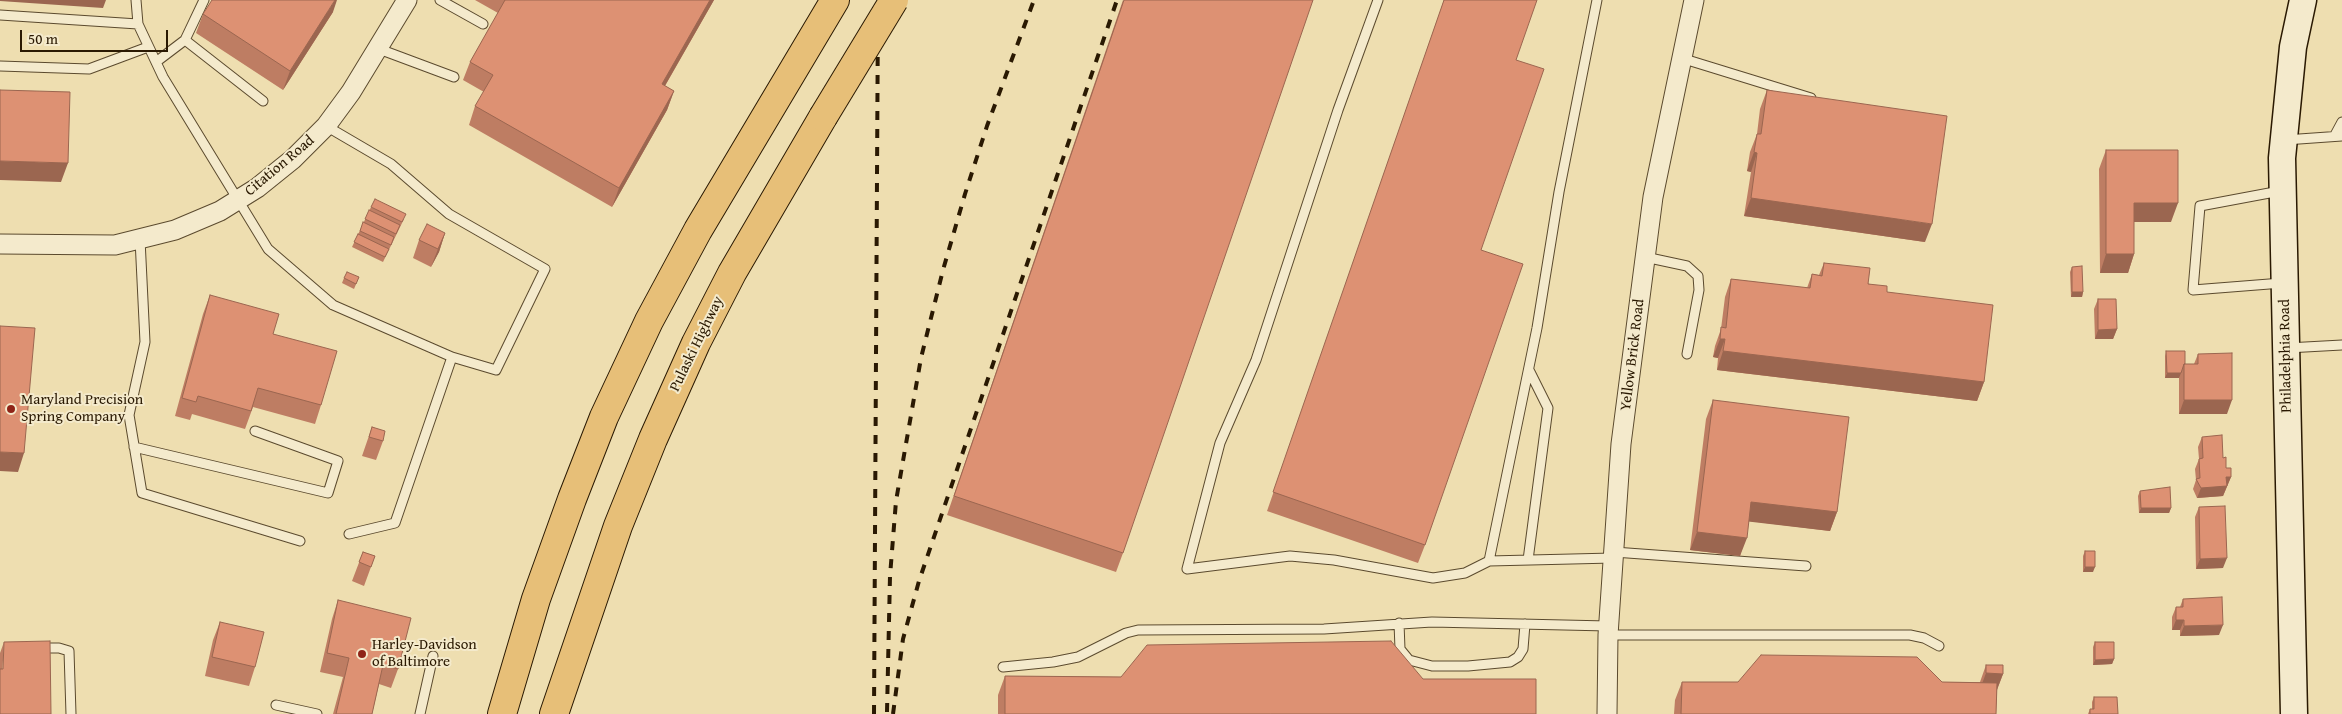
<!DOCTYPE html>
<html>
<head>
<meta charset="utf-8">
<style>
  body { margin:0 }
  #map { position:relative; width:2342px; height:714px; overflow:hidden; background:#eedeb0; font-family:"Gentium Book Plus",serif }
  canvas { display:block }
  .scale { position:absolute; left:20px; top:30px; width:148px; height:22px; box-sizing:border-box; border:2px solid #2a1902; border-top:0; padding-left:6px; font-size:15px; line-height:18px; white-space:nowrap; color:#2a1902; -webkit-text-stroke:4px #f4eacc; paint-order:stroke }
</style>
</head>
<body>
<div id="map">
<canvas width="2342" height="714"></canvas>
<div class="scale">50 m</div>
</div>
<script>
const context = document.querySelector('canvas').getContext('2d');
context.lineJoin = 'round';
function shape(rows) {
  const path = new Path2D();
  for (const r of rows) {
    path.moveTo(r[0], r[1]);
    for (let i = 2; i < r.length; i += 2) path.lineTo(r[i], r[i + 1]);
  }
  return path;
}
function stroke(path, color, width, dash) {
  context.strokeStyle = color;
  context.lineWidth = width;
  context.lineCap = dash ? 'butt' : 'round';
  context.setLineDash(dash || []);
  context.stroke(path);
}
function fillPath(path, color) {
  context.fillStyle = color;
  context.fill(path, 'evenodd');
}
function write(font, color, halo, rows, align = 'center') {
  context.font = font + ' "Gentium Book Plus",serif';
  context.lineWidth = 4;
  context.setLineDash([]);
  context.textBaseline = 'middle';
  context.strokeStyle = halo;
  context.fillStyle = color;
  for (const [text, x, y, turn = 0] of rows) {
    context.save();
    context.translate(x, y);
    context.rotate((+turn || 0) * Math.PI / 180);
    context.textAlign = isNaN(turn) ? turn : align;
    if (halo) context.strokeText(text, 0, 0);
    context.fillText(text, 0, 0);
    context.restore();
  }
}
const service = shape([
  [136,0,138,24,163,77,268,249,333,305,452,357,395,523,349,534],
  [440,0,483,24],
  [1378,0,1338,110,1256,360,1220,443,1187,569,1290,556,1334,560,1433,578,1465,573,1489,561,1613,558],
  [0,15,138,24],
  [185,40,204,0],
  [379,49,454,77],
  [1681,58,1811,98],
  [156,62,185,40,263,101],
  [0,66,89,69,148,47],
  [326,126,391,164,449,214,545,269,496,370,452,357],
  [2335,135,2342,122],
  [2285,140,2342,136],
  [2280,191,2200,206,2193,290,2282,283],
  [140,239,145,342,129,415,142,493,300,541],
  [1645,257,1687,266,1698,276,1699,290,1687,354],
  [2287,348,2342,345],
  [134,447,328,493,338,461,255,431],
  [1614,552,1806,566],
  [1528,560,1548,408,1529,370],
  [1489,561,1537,328,1559,192,1597,0],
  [1399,623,1400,649,1409,660,1432,666,1468,666,1510,662,1518,657,1523,649,1525,624],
  [1608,635,1910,635,1924,638,1939,646],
  [40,648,59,648,69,651,71,714],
  [1003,667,1053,662,1078,657,1126,633,1138,630,1324,629,1432,622,1608,626],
  [276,705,317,714],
  [420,714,433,656]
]);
const minor = shape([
  [0,244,115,245,175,230,220,211,257,188,293,159,326,126,351,92,407,0],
  [1607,714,1608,635,1621,444,1653,197,1694,0]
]);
const secondary = shape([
  [2294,714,2282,158,2293,47,2303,0]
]);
const trunk = shape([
  [502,714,536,599,572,499,604,417,649,321,698,230,835,0],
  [554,714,618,526,653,439,696,343,732,273,823,117]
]);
const rail = shape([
  [887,712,890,576,896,501,921,358,943,270,965,194,987,126,1034,0],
  [874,714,878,0],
  [893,714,903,639,919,581,1117,0]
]);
const trunkBridge = shape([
  [823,117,894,0]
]);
const wall = shape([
  [475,0,714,0,665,86,674,91,667,110,612,207,469,125,475,106,484,92,463,80,470,62,498,13],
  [1123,0,1123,553,1116,572,947,515],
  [1444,0,1481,250,1425,545,1418,563,1267,511],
  [333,12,283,90,196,33,203,14],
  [1767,90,1925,242,1744,216,1751,172,1747,171,1750,152,1757,134,1760,109],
  [2106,150,2171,222,2134,222,2134,254,2128,273,2100,273,2099,169],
  [371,207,404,219,383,262,352,247],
  [445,233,439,252,431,267,413,258,419,240],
  [1824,263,1887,292,1984,382,1977,401,1717,370,1718,358,1713,357,1715,346,1721,329,1725,297,1731,279,1807,288,1812,274,1819,275],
  [2072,267,2083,292,2082,297,2071,297,2070,272],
  [359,277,354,289,342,283,344,278],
  [210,295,273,334,321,405,315,424,253,407,245,429,192,414,190,420,175,416,203,314],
  [2098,299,2117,329,2113,339,2095,339,2094,309],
  [2166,351,2185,364,2194,364,2198,354,2227,414,2179,414,2179,378,2165,378,2165,356],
  [1713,400,1837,512,1830,531,1749,521,1740,556,1690,550,1706,419],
  [372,427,383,441,376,460,362,456],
  [2202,437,2223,458,2226,468,2231,477,2223,496,2197,498,2193,489,2196,480,2195,469,2199,459,2198,447],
  [2140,491,2171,508,2169,513,2139,513,2138,496],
  [2199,507,2223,568,2196,569,2195,517],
  [2085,551,2093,572,2083,572,2083,556],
  [363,552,375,556,364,586,352,581],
  [2183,599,2219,635,2180,636,2180,630,2172,630,2172,617,2176,607,2180,607],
  [338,600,398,669,391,688,379,684,372,714,333,714,343,677,320,672,332,619],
  [220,622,255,667,249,686,205,676,213,640],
  [4,642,0,714,0,653],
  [2095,642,2114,659,2112,664,2093,665,2093,647],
  [1986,665,2003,674,1997,690,1996,714,1674,714,1675,700,1682,682,1980,682],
  [1005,676,1423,679,1536,714,998,714,998,695],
  [2094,697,2118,714,2088,714,2090,709,2092,709,2092,702]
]);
const shadedWall = shape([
  [0,0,106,0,103,8,0,1],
  [335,0,337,0,333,12,283,90,290,71],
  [710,0,714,0,655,103,662,84],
  [674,91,667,110,612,207,619,188],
  [1754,152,1757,153,1751,172,1747,171],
  [0,161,68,163,61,182,0,180],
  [1751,198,1932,224,1925,242,1744,216],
  [2134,203,2178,203,2171,222,2128,222],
  [445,233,439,252,431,267,438,249],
  [2106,254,2134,254,2128,273,2100,273],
  [2072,292,2083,292,2082,297,2071,297],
  [2117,329,2113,339,2095,339,2098,330],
  [1720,339,1725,339,1718,358,1713,357],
  [1723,351,1984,382,1977,401,1717,370],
  [2167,373,2181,373,2179,378,2165,378],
  [2184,400,2232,400,2227,414,2179,414],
  [0,452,24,453,18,472,0,471],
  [2226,477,2231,477,2223,496,2197,498,2201,488],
  [1751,502,1837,512,1830,531,1744,521],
  [2141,508,2171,508,2169,513,2139,513],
  [1697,532,1747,538,1740,556,1690,550],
  [2227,558,2223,568,2196,569,2200,559],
  [2085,567,2095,567,2093,572,2083,572],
  [2176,620,2184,620,2180,630,2172,630],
  [2223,625,2219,635,2180,636,2184,626],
  [2114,659,2112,664,2093,665,2095,660],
  [1986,673,2003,674,1996,692,1979,692]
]);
const building = shape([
  [212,0,335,0,290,71,203,14,212,0],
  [505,0,710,0,662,84,674,91,619,188,475,106,493,75,470,62,505,0],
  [1124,0,1313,0,1123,553,954,496,1124,0],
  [1444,0,1537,0,1516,60,1544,69,1481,250,1523,264,1425,545,1273,492,1444,0],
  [0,90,70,92,68,163,0,161,0,90],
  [1767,90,1947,116,1932,224,1751,198,1757,153,1754,152,1757,134,1761,134,1767,90],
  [2106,150,2178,150,2178,203,2134,203,2134,254,2106,254,2106,150],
  [375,199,406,214,402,222,371,207,375,199],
  [369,210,400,225,396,234,365,219,369,210],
  [363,222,394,237,391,245,360,231,363,222],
  [427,224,445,233,438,249,419,240,427,224],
  [358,234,389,249,385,257,354,242,358,234],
  [1824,263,1870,268,1868,284,1887,286,1887,292,1993,305,1984,382,1723,351,1725,339,1720,339,1721,327,1726,328,1731,279,1810,288,1812,274,1822,276,1824,263],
  [2082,266,2083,292,2072,292,2072,267,2082,266],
  [347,272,359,277,356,284,344,278,347,272],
  [210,295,279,314,273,334,337,351,321,405,258,388,251,411,198,396,196,402,182,398,210,295],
  [2098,299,2116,299,2117,329,2098,330,2098,299],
  [0,326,35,328,24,453,0,452,0,326],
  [2166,351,2185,351,2185,364,2184,364,2181,373,2167,373,2166,351],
  [2232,353,2232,400,2184,400,2184,364,2198,364,2198,354,2232,353],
  [1713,400,1849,417,1837,512,1751,502,1747,538,1697,532,1713,400],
  [372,427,385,431,383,441,369,437,372,427],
  [2222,435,2223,458,2226,457,2226,468,2231,468,2231,477,2226,477,2227,486,2201,488,2196,479,2200,478,2199,459,2203,458,2202,437,2222,435],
  [2170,487,2171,508,2141,508,2140,491,2170,487],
  [2225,506,2227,558,2200,559,2199,507,2225,506],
  [2085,551,2095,551,2095,567,2085,567,2085,551],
  [363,552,375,556,371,567,359,562,363,552],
  [2222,597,2223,625,2184,626,2184,620,2176,620,2176,607,2183,607,2183,599,2222,597],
  [338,600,411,618,398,669,383,665,372,714,336,714,349,658,327,653,338,600],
  [220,622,264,632,255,667,212,657,220,622],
  [50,641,51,714,0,714,0,669,3,669,4,642,50,641],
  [1391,641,1423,679,1536,679,1536,714,1005,714,1005,676,1121,677,1147,645,1391,641],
  [2095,642,2114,642,2114,659,2095,660,2095,642],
  [1761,655,1917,657,1942,682,1997,683,1996,714,1681,714,1682,682,1738,682,1761,655],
  [1986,665,2003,665,2003,674,1986,673,1986,665],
  [2094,697,2117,697,2118,714,2090,714,2090,709,2094,709,2094,697]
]);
const markers = [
  [11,409,5,"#8f2418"],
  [362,654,5,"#8f2418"]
];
const streetNames = [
  ["Citation Road",280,166,-40],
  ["Pulaski Highway",697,344,-64],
  ["Yellow Brick Road",1633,355,-83],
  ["Philadelphia Road",2286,356,-91]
];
const poiNames = [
  ["Maryland Precision",21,400],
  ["Spring Company",21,417],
  ["Harley-Davidson",372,645],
  ["of Baltimore",372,662]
];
stroke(service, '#5b4a2e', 11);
stroke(minor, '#5b4a2e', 21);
stroke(secondary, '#2a1902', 29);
stroke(trunk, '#2a1902', 30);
stroke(service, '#f4eacc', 9);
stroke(minor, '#f4eacc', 19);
stroke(secondary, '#f4eacc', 26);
stroke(trunk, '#e7bf78', 28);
stroke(rail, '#2a1902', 4, [9, 9]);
stroke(trunkBridge, '#2a1902', 30, []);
stroke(trunkBridge, '#e7bf78', 28);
fillPath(wall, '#be7d63');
fillPath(shadedWall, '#9b6650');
fillPath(building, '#dd9173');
stroke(building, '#9b6650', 1);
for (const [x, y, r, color] of markers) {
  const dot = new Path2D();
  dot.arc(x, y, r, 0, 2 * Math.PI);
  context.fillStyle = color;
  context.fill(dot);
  stroke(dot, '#f4eacc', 2);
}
write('15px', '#2a1902', '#f4eacc', streetNames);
write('15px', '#2a1902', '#f4eacc', poiNames, 'left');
</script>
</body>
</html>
